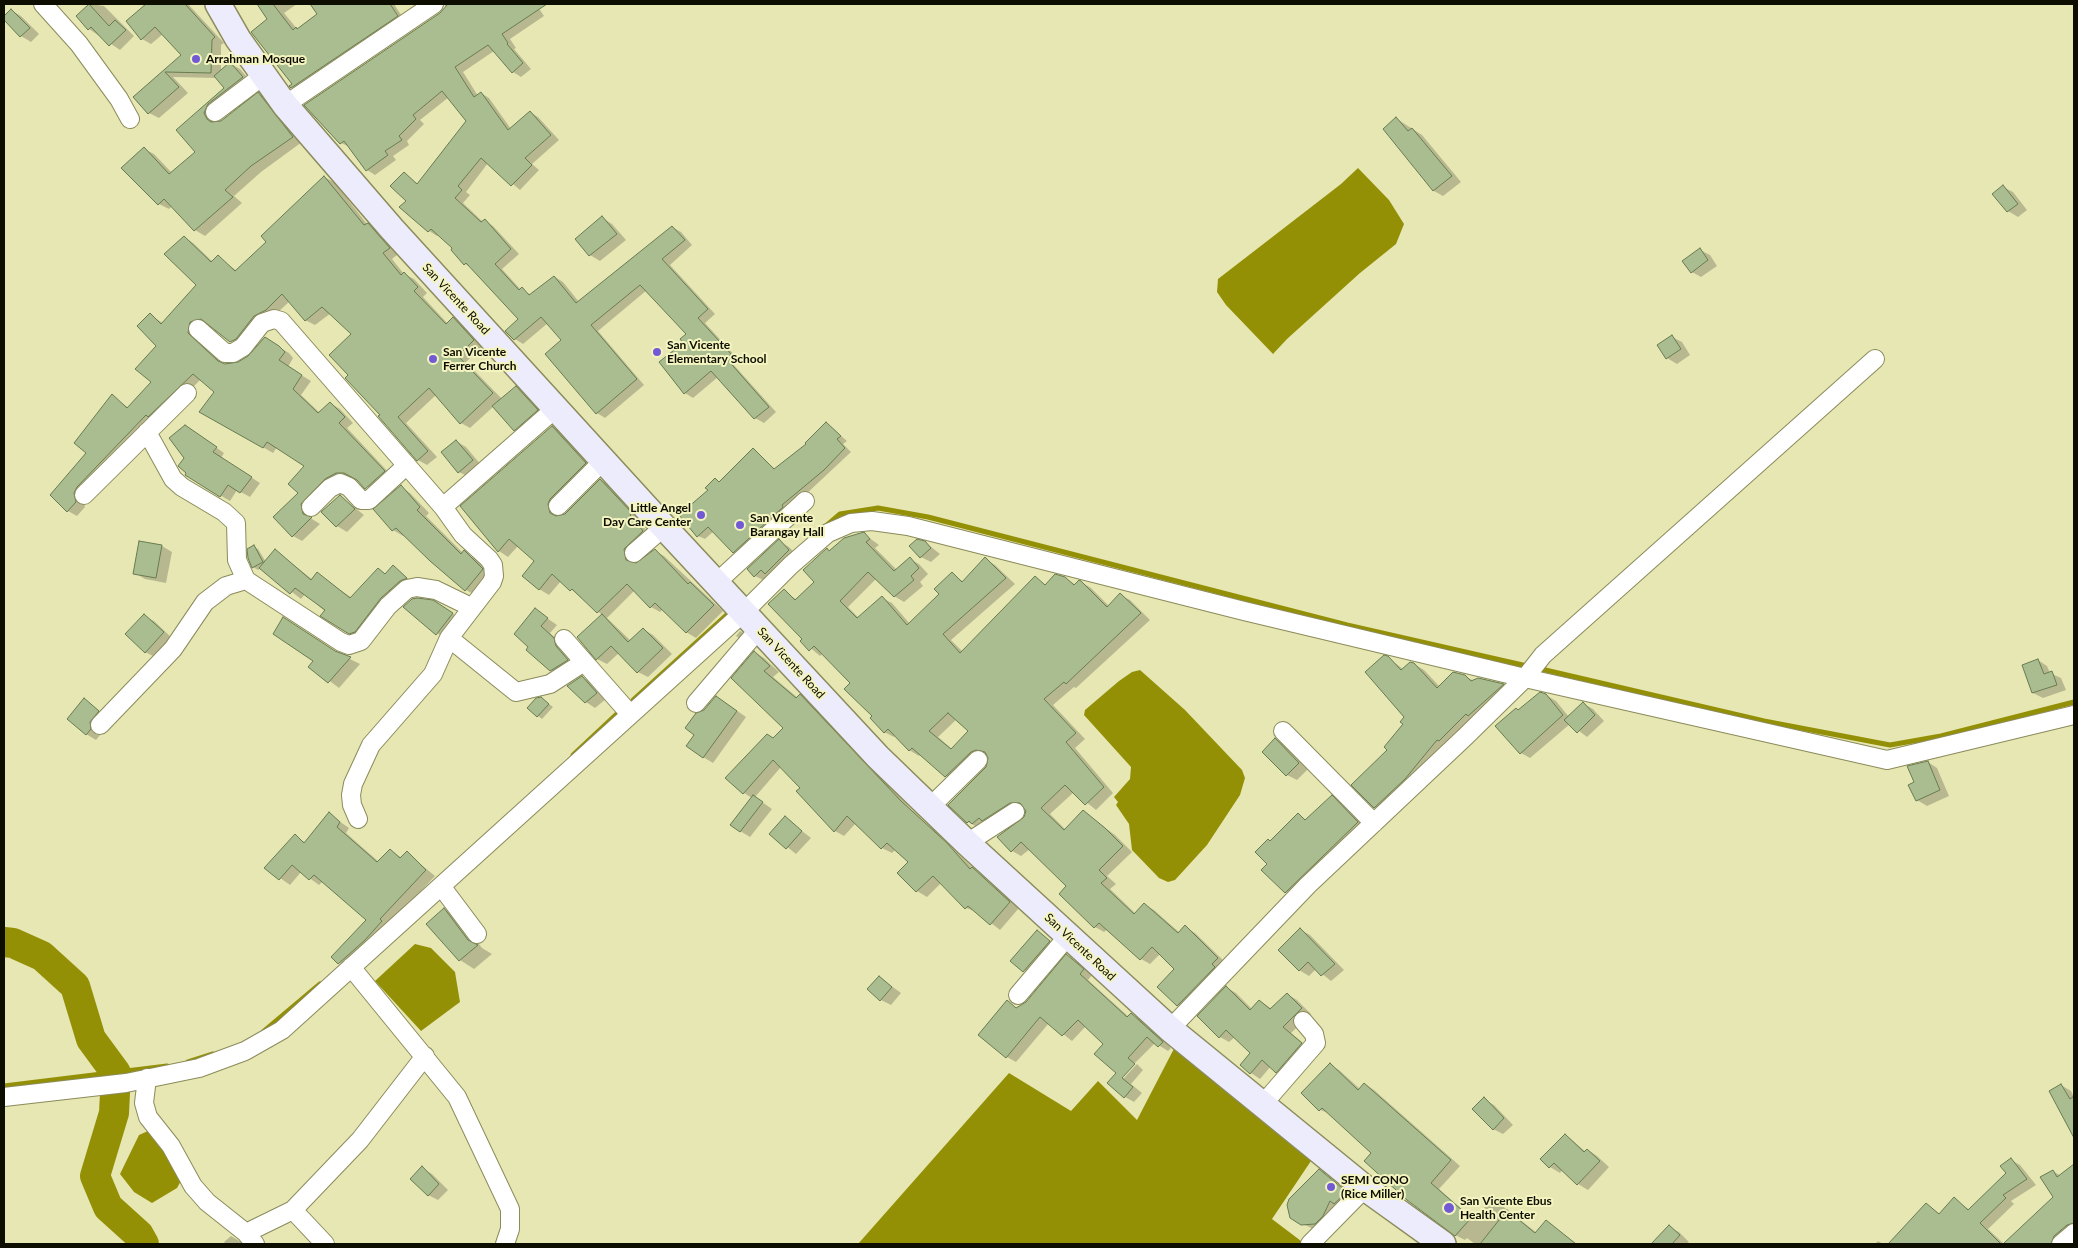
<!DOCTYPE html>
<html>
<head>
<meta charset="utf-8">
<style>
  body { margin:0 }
  #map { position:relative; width:2078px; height:1248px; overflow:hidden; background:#e7e7b4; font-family:Lato,sans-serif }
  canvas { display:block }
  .frame { position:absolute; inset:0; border:5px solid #0e0e00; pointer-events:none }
</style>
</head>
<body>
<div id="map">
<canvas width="2078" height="1248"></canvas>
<div class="frame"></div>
</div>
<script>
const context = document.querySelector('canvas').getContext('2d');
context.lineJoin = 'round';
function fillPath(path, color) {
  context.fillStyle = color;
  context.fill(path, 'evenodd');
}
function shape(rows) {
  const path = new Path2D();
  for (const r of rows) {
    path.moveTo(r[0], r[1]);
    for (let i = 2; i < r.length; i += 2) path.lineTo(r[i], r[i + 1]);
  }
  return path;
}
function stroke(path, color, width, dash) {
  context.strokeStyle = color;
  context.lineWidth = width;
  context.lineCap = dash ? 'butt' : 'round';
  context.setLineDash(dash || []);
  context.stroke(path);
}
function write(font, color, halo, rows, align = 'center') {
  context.font = font + ' Lato,sans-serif';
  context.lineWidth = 4;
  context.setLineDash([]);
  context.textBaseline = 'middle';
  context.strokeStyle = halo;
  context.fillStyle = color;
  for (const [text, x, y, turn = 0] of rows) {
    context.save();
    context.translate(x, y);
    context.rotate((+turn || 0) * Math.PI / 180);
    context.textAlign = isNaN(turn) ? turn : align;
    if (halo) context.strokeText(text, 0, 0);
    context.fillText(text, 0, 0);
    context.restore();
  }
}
const water = shape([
  [1358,168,1389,200,1404,224,1396,244,1360,273,1287,339,1273,354,1226,305,1217,292,1218,279,1341,184],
  [1140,670,1185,710,1242,770,1245,778,1240,795,1207,845,1175,880,1168,882,1159,878,1132,850,1129,824,1116,805,1118,802,1114,797,1130,779,1131,767,1084,715,1085,710,1119,681,1132,672],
  [415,944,431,948,455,972,460,1002,421,1031,375,981],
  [1179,1039,1315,1155,1272,1219,1305,1244,858,1244,1009,1073,1071,1111,1098,1081,1137,1120],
  [148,1131,171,1157,182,1179,177,1188,152,1203,134,1192,120,1174,139,1135]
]);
const shadow = shape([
  [90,4,104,6,134,36,120,50,89,29,77,16],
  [144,4,188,4,224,43,221,45,221,72,231,64,240,69,252,83,214,119,215,123,221,122,259,94,268,100,302,142,261,172,234,196,242,203,205,236,195,230,172,206,169,209,159,204,144,149,154,154,172,173,196,152,178,130,226,88,217,78,173,77,188,93,159,118,149,113,135,97,183,55,163,34,151,44,142,39,146,6],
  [258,4,297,4,284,13,298,30,319,14,312,4,394,4,405,21,300,92,292,87,293,84,269,19],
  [445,4,536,4,544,16,510,39,516,48,514,49,531,69,521,77,513,72,494,51,463,72,478,96,481,93,489,98,511,129,530,112,538,117,559,140,532,164,539,170,520,190,488,163,466,192,470,195,463,203,483,222,485,221,493,226,519,254,502,269,521,290,532,295,555,277,563,282,579,302,672,227,681,232,692,245,670,265,715,314,705,323,738,359,733,364,776,412,764,423,755,418,718,377,693,398,685,393,687,334,647,290,598,331,644,385,605,418,597,413,563,340,548,323,523,344,515,339,520,319,472,268,465,264,454,248,439,234,437,236,429,231,401,207,408,200,404,173,418,184,468,121,449,97,420,120,424,124,407,141,409,145,393,156,396,160,375,175,367,170,350,147,341,143,445,9],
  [11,10,21,16,39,34,31,42,21,36,4,19],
  [1397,119,1422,135,1461,182,1443,196,1434,191],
  [324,177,334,182,367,224,377,230,398,254,392,259,404,274,414,279,427,293,423,297,448,324,453,319,463,324,483,346,466,362,502,399,516,387,525,393,547,416,525,435,515,430,494,406,470,428,461,423,436,395,406,423,437,457,427,465,418,460,350,375,353,334,331,313,315,325,305,320,290,301,240,347,211,325,205,323,200,327,196,333,200,343,224,365,238,364,274,344,289,353,293,358,288,367,311,381,301,395,320,413,330,403,340,409,353,423,347,428,393,477,375,493,359,480,346,478,310,509,312,519,320,524,302,541,293,536,306,466,277,447,273,453,201,411,216,392,201,379,83,498,85,507,77,516,68,511,51,495,88,453,112,396,129,408,152,382,157,346,150,315,163,323,198,285,184,237,193,243,213,262,218,257,237,271,268,242],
  [2003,187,2013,192,2027,210,2018,217,2008,211,1994,194],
  [603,218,612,224,626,240,600,261,590,255],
  [1700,250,1710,255,1717,266,1701,277,1692,272],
  [1672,337,1682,342,1690,355,1677,364,1667,358],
  [826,423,847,441,843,444,851,452,740,556,733,552,714,531,705,539,698,536,710,491,715,480,720,482,753,449,776,470,808,444],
  [552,427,562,433,595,469,557,514,558,517,566,515,601,480,610,486,641,519,639,521,652,537,633,555,635,564,655,551,664,556,723,611,696,638,686,632,663,609,660,612,651,607,635,590,607,618,631,641,643,629,653,635,672,654,648,677,638,672,619,653,607,664,597,659,578,637,602,615,561,581,549,595,539,589,536,561,518,546,508,557,499,551,462,506],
  [194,432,224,453,221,458,260,483,250,497,237,490,230,501,189,477],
  [456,441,466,447,482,466,469,477,459,472],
  [401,487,410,493,429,513,426,516,463,553,474,558,490,573,475,595,466,590,405,534,403,536,393,530],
  [340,496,364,515,347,532,337,526,323,512],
  [864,534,879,545,875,548,897,570,910,559,919,564,928,574,920,582,923,586,904,602,894,596,876,579,848,607,859,618,882,598,892,603,910,624,941,594,952,574,964,582,985,559,995,565,1015,584,951,640,963,652,1035,578,1046,585,1065,578,1076,585,1081,582,1091,588,1109,606,1120,595,1130,600,1150,620,1076,688,1074,687,1053,705,1085,739,1075,748,1113,793,1096,810,1074,792,1050,814,1066,830,1084,812,1115,835,1132,852,1107,876,1116,884,1110,889,1136,914,1144,904,1154,910,1180,933,1185,927,1195,933,1227,964,1188,1011,1178,1005,1158,987,1176,969,1161,953,1150,964,1141,959,1108,929,1104,932,1095,927,1068,886,1030,849,1021,856,1012,851,1025,818,1027,811,1025,808,1020,808,977,827,968,822,987,768,988,755,981,757,956,782,946,776,921,754,919,756,909,750,896,735,894,737,884,732,852,683,823,653,820,656,802,641,804,639,784,591,797,600,816,582,830,552,844,539],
  [957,719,970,731,952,749,938,737],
  [779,541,789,547,798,556,765,581,755,576],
  [925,542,940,554,931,562,921,557],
  [162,546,172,552,166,583,145,579,135,573],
  [254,547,258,549,266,562,276,551,313,580,317,574,352,598,378,570,386,574,393,567,415,584,360,639,350,633,305,594,301,599,261,568,258,570,253,567],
  [405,607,443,608,462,619,446,640],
  [535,610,557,625,550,633,563,645,577,666,561,676,551,670],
  [144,616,154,621,173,639,155,657,145,652],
  [740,631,750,637,747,643,736,636],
  [755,652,764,658,779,672,773,677,798,698,800,696,810,701,910,808,975,870,1019,908,1000,930,977,912,966,908,941,883,927,897,917,891,899,873,909,862,896,849,892,853,882,848,856,823,844,836,835,831,802,788,781,767,755,797,772,809,750,837,740,831,752,798,744,793,774,739,784,728],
  [338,653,360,664,339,688,310,666],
  [1387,657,1403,669,1414,664,1424,670,1440,687,1465,676,1474,681,1478,679,1503,685,1512,690,1384,812,1374,807,1389,750,1405,724,1405,717],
  [2038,660,2047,666,2050,673,2061,678,2066,690,2043,698,2033,693],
  [582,677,592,683,606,699,595,708,586,702],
  [1546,695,1556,701,1569,717,1584,704,1593,709,1604,721,1587,737,1570,724,1530,758,1521,753,1518,711],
  [717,697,746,717,713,763,703,757,696,734,704,711],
  [541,698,553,707,542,719,538,716],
  [84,700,108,717,99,728,100,735,96,740,86,734],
  [1275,739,1285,745,1308,769,1297,780,1287,775],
  [1928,762,1937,768,1949,796,1927,806,1917,800,1916,783],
  [1332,797,1342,803,1367,828,1296,898,1286,892,1263,870,1269,864,1271,842,1298,815,1307,820],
  [329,814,349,828,346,833,379,862,390,850,402,858,407,853,435,876,348,969,332,957,367,919,323,881,319,885,301,872,290,885,266,868,295,836,306,843],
  [785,818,811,838,796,854,771,834],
  [444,909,459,918,482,948,492,954,474,969,460,960],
  [1301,930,1310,935,1344,970,1331,981,1316,969,1309,976,1299,970],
  [1037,932,1059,947,1034,977,1012,961],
  [1067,956,1092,975,1088,980,1129,1017,1131,1014,1141,1020,1171,1048,1168,1051,1155,1043,1120,1078,1124,1078,1137,1064,1143,1070,1131,1084,1142,1093,1134,1102,1125,1097,1105,1044,1086,1026,1072,1041,1049,1023,1016,1062,1007,1057,1007,1002,1018,1009,1027,1003],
  [879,977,901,993,891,1005,881,1000],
  [1226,987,1236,993,1252,1009,1260,1001,1272,1009,1287,994,1297,1000,1311,1014,1291,1033,1310,1049,1286,1077,1271,1066,1260,1079,1251,1073,1241,1065,1252,1053,1235,1037,1229,1042,1220,1037],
  [1330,1065,1339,1070,1360,1089,1365,1084,1374,1090,1460,1166,1439,1189,1474,1220,1492,1198,1537,1233,1546,1222,1577,1244,1475,1244,1467,1238,1465,1240,1455,1235,1373,1152,1331,1114,1320,1110,1303,1093],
  [2061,1085,2071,1091,2074,1097,2074,1134,2057,1107],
  [1484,1099,1494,1105,1513,1125,1503,1134,1493,1129],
  [1566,1135,1586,1152,1588,1150,1597,1156,1609,1167,1588,1190,1578,1184,1563,1169,1560,1173,1550,1167],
  [2011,1160,2020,1165,2036,1185,2011,1201,2014,1204,1988,1229,2004,1244,1890,1244,1926,1204,1940,1214,1954,1199,1970,1210,2007,1173],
  [2074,1166,2074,1232,2062,1244,2005,1244,2055,1197,2053,1171,2061,1176],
  [422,1168,432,1174,448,1190,438,1200,428,1195],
  [1320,1171,1355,1198,1318,1231,1296,1221],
  [1669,1227,1679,1232,1689,1242,1686,1244,1653,1244],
  [231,1236,241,1242,243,1244,226,1244,224,1242],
  [1878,1241,1883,1244,1875,1244]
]);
const stream = shape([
  [826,526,840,514,878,508,928,517,1347,625,1527,666],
  [1541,669,1764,721,1890,745,1941,736,2074,702],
  [633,700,732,610],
  [573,755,621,710],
  [263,1032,320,984],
  [188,1062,213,1054],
  [4,1086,167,1066]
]);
const river = shape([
  [4,942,13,943,42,956,75,986,91,1039,116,1073,114,1113,95,1176,108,1207,139,1235,144,1244]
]);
const building = shape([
  [89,4,109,26,115,20,126,30,109,46,91,27,88,30,76,16,89,4],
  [146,4,185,4,215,37,212,40,211,73,165,72,179,87,148,114,133,97,181,55,155,27,141,40,126,21,146,4],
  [257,4,273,4,293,30,296,27,297,29,317,14,310,4,390,4,398,16,291,88,289,86,292,84,251,32,267,19,257,4],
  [448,4,547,4,502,34,508,43,507,44,523,63,512,73,488,45,455,67,474,97,481,92,508,130,530,111,551,135,525,158,532,165,511,186,481,158,458,186,462,190,455,198,481,222,485,219,511,249,495,264,519,290,522,287,529,295,554,276,576,303,672,226,685,240,662,259,708,309,698,318,731,354,726,358,769,407,754,419,711,371,684,394,659,362,683,343,680,339,686,334,640,285,591,325,637,379,596,414,545,354,561,340,541,317,514,340,505,331,518,319,466,263,464,265,451,250,452,248,431,229,428,232,399,207,406,201,390,186,404,172,417,184,466,121,442,91,413,115,416,119,399,136,402,140,385,151,388,155,366,171,344,141,340,144,304,105,440,13,448,4],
  [11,9,30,28,20,37,4,20,4,16,11,9],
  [230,62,243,77,208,104,204,113,207,119,211,122,221,121,258,92,293,137,251,166,225,190,233,197,194,231,164,199,158,205,121,168,144,147,169,174,195,152,176,130,224,88,214,76,230,62],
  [1396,117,1408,131,1412,128,1452,176,1433,191,1383,129,1396,117],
  [324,176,364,225,368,223,390,248,383,253,401,275,404,272,418,287,414,291,446,324,453,317,474,340,458,356,493,393,460,424,429,388,398,417,428,451,417,461,378,416,380,415,345,378,348,375,329,355,351,334,322,307,305,321,282,294,266,310,254,316,236,339,230,342,201,319,190,322,188,333,218,361,225,364,238,362,248,356,265,337,279,346,285,352,279,360,302,375,293,389,318,413,330,402,345,417,339,423,385,471,365,489,357,480,344,473,336,473,325,479,301,504,303,514,312,517,292,537,273,517,298,493,288,484,304,466,267,442,263,448,199,412,214,392,193,374,148,417,146,415,77,487,74,493,76,502,67,512,50,495,86,453,74,443,112,394,127,408,151,382,135,369,156,346,137,326,150,313,161,324,196,285,164,254,184,236,211,262,218,255,235,271,266,242,261,236,324,176],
  [2003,185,2018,204,2007,212,1992,194,2003,185],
  [602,216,617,234,589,256,575,239,602,216],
  [1700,248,1708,260,1691,273,1682,261,1700,248],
  [1672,335,1681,349,1666,359,1657,345,1672,335],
  [516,386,538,410,514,431,492,406,516,386],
  [826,422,841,436,837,439,845,448,824,470,782,505,783,507,733,553,708,527,697,537,679,515,708,490,705,488,715,478,719,482,753,448,774,469,806,444,805,443,826,422],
  [185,425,217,447,213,452,252,477,240,493,228,485,220,497,185,475,186,473,178,466,184,458,169,438,185,425],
  [552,426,586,463,550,499,548,504,550,513,556,516,565,514,600,479,632,513,630,515,643,531,624,549,626,560,636,563,655,549,688,584,690,582,714,605,686,633,655,603,650,608,627,584,597,613,572,589,570,591,552,574,539,590,522,576,534,561,509,539,498,552,460,506,552,426],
  [456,440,473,460,458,473,441,452,456,440],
  [401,485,420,507,417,510,461,554,464,550,483,569,465,591,430,561,396,528,392,531,373,509,401,485],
  [340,495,355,509,336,527,321,512,340,495],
  [864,532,870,539,866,542,894,571,910,557,919,568,911,576,914,580,894,597,868,572,840,601,857,618,882,596,907,625,939,594,934,589,952,572,962,582,985,557,1006,578,943,634,960,653,1035,576,1045,585,1055,574,1065,577,1074,585,1079,580,1081,581,1107,607,1120,593,1141,613,1066,684,1064,682,1044,699,1076,733,1066,742,1104,787,1085,805,1065,785,1041,808,1064,830,1083,810,1105,828,1123,846,1099,870,1107,878,1101,883,1134,914,1144,903,1178,933,1185,925,1218,958,1212,964,1215,967,1177,1006,1157,987,1174,969,1152,947,1140,960,1099,923,1094,928,1059,894,1066,886,1021,842,1011,852,997,837,1024,817,1026,811,1020,803,1010,803,982,821,979,818,972,824,969,821,967,823,948,805,986,767,988,758,985,752,976,750,971,752,945,777,912,748,909,751,888,729,884,733,870,718,872,716,844,689,850,683,814,646,809,651,800,641,802,639,768,604,784,589,795,600,814,582,803,570,827,548,829,551,844,538,864,532],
  [948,713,968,731,951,749,929,731,948,713],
  [779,539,789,550,765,574,761,570,754,577,747,569,779,539],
  [917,539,925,541,931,548,920,558,909,546,917,539],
  [139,541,162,545,156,578,133,574,139,541],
  [254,545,263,562,252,568,248,558,247,549,254,545],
  [275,549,311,580,317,572,350,598,378,568,385,574,393,565,407,578,400,581,381,598,355,632,349,634,320,616,325,610,295,588,290,594,259,568,275,549],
  [417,598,433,600,453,613,436,635,403,607,412,599,417,598],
  [535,608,548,618,541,626,554,638,556,646,568,660,550,671,526,650,528,647,514,634,535,608],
  [144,614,164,632,145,653,125,634,144,614],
  [602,614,628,642,643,628,663,648,637,673,611,646,596,660,577,637,602,614],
  [283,617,335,651,351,657,328,683,308,667,313,661,273,634,283,617],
  [754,651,770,666,764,671,796,698,800,694,901,801,947,843,970,869,972,867,1010,902,990,925,968,906,965,909,933,876,916,892,897,873,908,862,887,843,881,849,847,816,834,832,796,791,800,788,773,760,743,794,725,778,767,734,773,738,783,728,731,678,754,651],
  [1384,655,1388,656,1401,670,1410,662,1414,663,1437,688,1453,672,1465,675,1471,681,1478,678,1504,684,1468,716,1466,714,1439,741,1437,740,1405,779,1374,808,1351,785,1387,750,1384,747,1403,724,1400,722,1404,717,1365,672,1384,655],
  [2038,659,2044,674,2052,671,2057,685,2032,693,2022,665,2038,659],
  [582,676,597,693,585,703,567,686,582,676],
  [1540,692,1546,694,1563,715,1520,754,1495,726,1516,708,1518,710,1540,692],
  [716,696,737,711,703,758,686,746,694,735,685,728,696,713,704,710,716,696],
  [541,697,549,704,537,717,527,708,536,698,541,697],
  [84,698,99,711,90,722,91,729,86,735,67,719,84,698],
  [1583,702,1595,715,1577,733,1564,720,1583,702],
  [1275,738,1299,763,1286,776,1262,752,1275,738],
  [1928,761,1940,790,1916,801,1908,785,1914,782,1907,766,1928,761],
  [753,795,763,802,740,832,730,825,753,795],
  [1332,795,1358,822,1285,893,1261,870,1267,864,1255,852,1268,839,1270,841,1298,813,1305,820,1332,795],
  [329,812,340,822,337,827,377,862,390,849,400,858,407,851,426,870,380,919,382,921,365,940,338,964,331,957,366,920,314,875,309,880,292,865,279,880,264,868,295,834,304,843,329,812],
  [785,816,802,831,786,849,769,834,785,816],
  [444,908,468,940,478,945,459,961,426,924,444,908],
  [1300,928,1335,964,1321,976,1308,962,1299,971,1278,950,1300,928],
  [1037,930,1050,941,1023,972,1010,961,1037,930],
  [1066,954,1084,969,1080,974,1127,1017,1131,1013,1163,1042,1158,1047,1147,1037,1128,1058,1135,1064,1122,1078,1133,1087,1124,1098,1107,1083,1116,1073,1094,1054,1103,1044,1078,1020,1062,1036,1040,1017,1006,1058,978,1035,1007,1000,1016,1008,1026,1002,1066,954],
  [879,976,892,987,880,1001,867,989,879,976],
  [1226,986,1250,1010,1259,1000,1270,1009,1287,993,1302,1008,1283,1027,1302,1043,1276,1073,1262,1060,1250,1074,1240,1065,1250,1053,1226,1030,1219,1038,1197,1016,1226,986],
  [1330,1063,1358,1090,1364,1083,1451,1160,1431,1183,1471,1218,1455,1236,1407,1200,1364,1161,1371,1153,1322,1108,1319,1111,1301,1093,1330,1063],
  [2061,1084,2070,1099,2074,1096,2074,1138,2049,1091,2061,1084],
  [1484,1097,1504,1118,1493,1130,1472,1109,1484,1097],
  [1565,1134,1584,1152,1587,1149,1600,1161,1577,1185,1554,1163,1549,1168,1540,1159,1565,1134],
  [2011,1158,2027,1179,2003,1195,2006,1198,1980,1223,2001,1244,1888,1244,1926,1203,1939,1214,1954,1197,1968,1210,2006,1173,2000,1166,2011,1158],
  [2074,1164,2074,1223,2067,1225,2054,1236,2051,1244,2003,1244,2053,1197,2040,1177,2053,1170,2057,1177,2074,1164],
  [422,1166,439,1184,428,1196,410,1179,422,1166],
  [1319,1169,1347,1192,1334,1204,1330,1201,1323,1216,1315,1224,1301,1225,1290,1218,1287,1205,1289,1199,1319,1169],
  [1507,1210,1535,1233,1546,1220,1576,1244,1480,1244,1507,1210],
  [1669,1225,1680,1235,1672,1244,1651,1244,1669,1225]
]);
const street = shape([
  [43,4,79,44,119,99,130,119],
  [285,105,434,4],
  [215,112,264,75],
  [198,329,225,353,233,353,243,347,262,323,274,319,281,321,443,507,463,535,489,559,493,565,494,576,492,582,449,638,433,674,371,745,353,784,351,795,352,805,358,819],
  [147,432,173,479,182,487,224,512,236,523,237,560,246,580,341,642,349,645,361,641,388,606,407,589,417,587,436,590,471,607],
  [84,495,187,393],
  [558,506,603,461],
  [311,507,330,488,340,483,349,487,361,500,369,500,407,465],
  [443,507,556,408],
  [634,553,664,527],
  [716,583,805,501],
  [449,638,516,692,550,684,584,662],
  [564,639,630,714],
  [696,703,759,629],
  [100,725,173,649,205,602,226,586,246,580],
  [1283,731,1374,823],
  [930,807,978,760],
  [967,843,1015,812],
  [441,886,477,934],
  [351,967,457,1097,510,1209,510,1229,505,1244],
  [1018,995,1068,936],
  [1170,1029,1308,885,1466,736,1525,678,1543,655,1875,359],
  [147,1078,144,1103,148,1117,171,1146,193,1186,207,1202,246,1233,255,1244],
  [4,1097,126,1083,199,1068,245,1051,282,1030,744,612,791,565,828,533,851,523,872,521,908,526,1244,611,1525,678,1887,760,2074,715],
  [1263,1104,1316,1043,1314,1034,1303,1021],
  [246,1233,293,1210],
  [325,1244,293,1210,360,1140,425,1056],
  [1310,1244,1365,1188],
  [2061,1244,2074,1233]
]);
const secondary = shape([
  [218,4,238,39,285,105,392,229,664,527,878,757,967,843,1170,1029,1365,1188,1443,1244]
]);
const markers = [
  [196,59,5,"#715ad4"],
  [657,352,5,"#715ad4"],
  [433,359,5,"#715ad4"],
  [701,515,5,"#715ad4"],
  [740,525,5,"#715ad4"],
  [1331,1187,5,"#715ad4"],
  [1449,1208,6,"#715ad4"]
];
const poiNames = [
  ["Arrahman Mosque",206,59],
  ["San Vicente",667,345],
  ["Elementary School",667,359],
  ["San Vicente",443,352],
  ["Ferrer Church",443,366],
  ["Little Angel",691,508,"right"],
  ["Day Care Center",691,522,"right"],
  ["San Vicente",750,518],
  ["Barangay Hall",750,532],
  ["SEMI CONO",1341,1180],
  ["(Rice Miller)",1341,1194],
  ["San Vicente Ebus",1460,1201],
  ["Health Center",1460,1215]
];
const streetNames = [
  ["San Vicente Road",456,299,47],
  ["San Vicente Road",791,663,47],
  ["San Vicente Road",1080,947,43]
];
fillPath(water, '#949006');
fillPath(shadow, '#0003');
stroke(stream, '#949006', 5);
stroke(river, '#949006', 30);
fillPath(building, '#a9bd90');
stroke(building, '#687b50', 1);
stroke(street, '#8b8b5b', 20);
stroke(secondary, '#8b8b5b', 28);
stroke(street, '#fff', 18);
stroke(secondary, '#edecfc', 25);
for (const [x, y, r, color] of markers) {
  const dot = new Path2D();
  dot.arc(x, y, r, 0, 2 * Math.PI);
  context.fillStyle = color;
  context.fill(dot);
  stroke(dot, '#f4f4c1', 2);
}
write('bold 12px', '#0e0e00', '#f4f4c1', poiNames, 'left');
write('12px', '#0e0e00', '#f4f4c1', streetNames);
</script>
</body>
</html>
